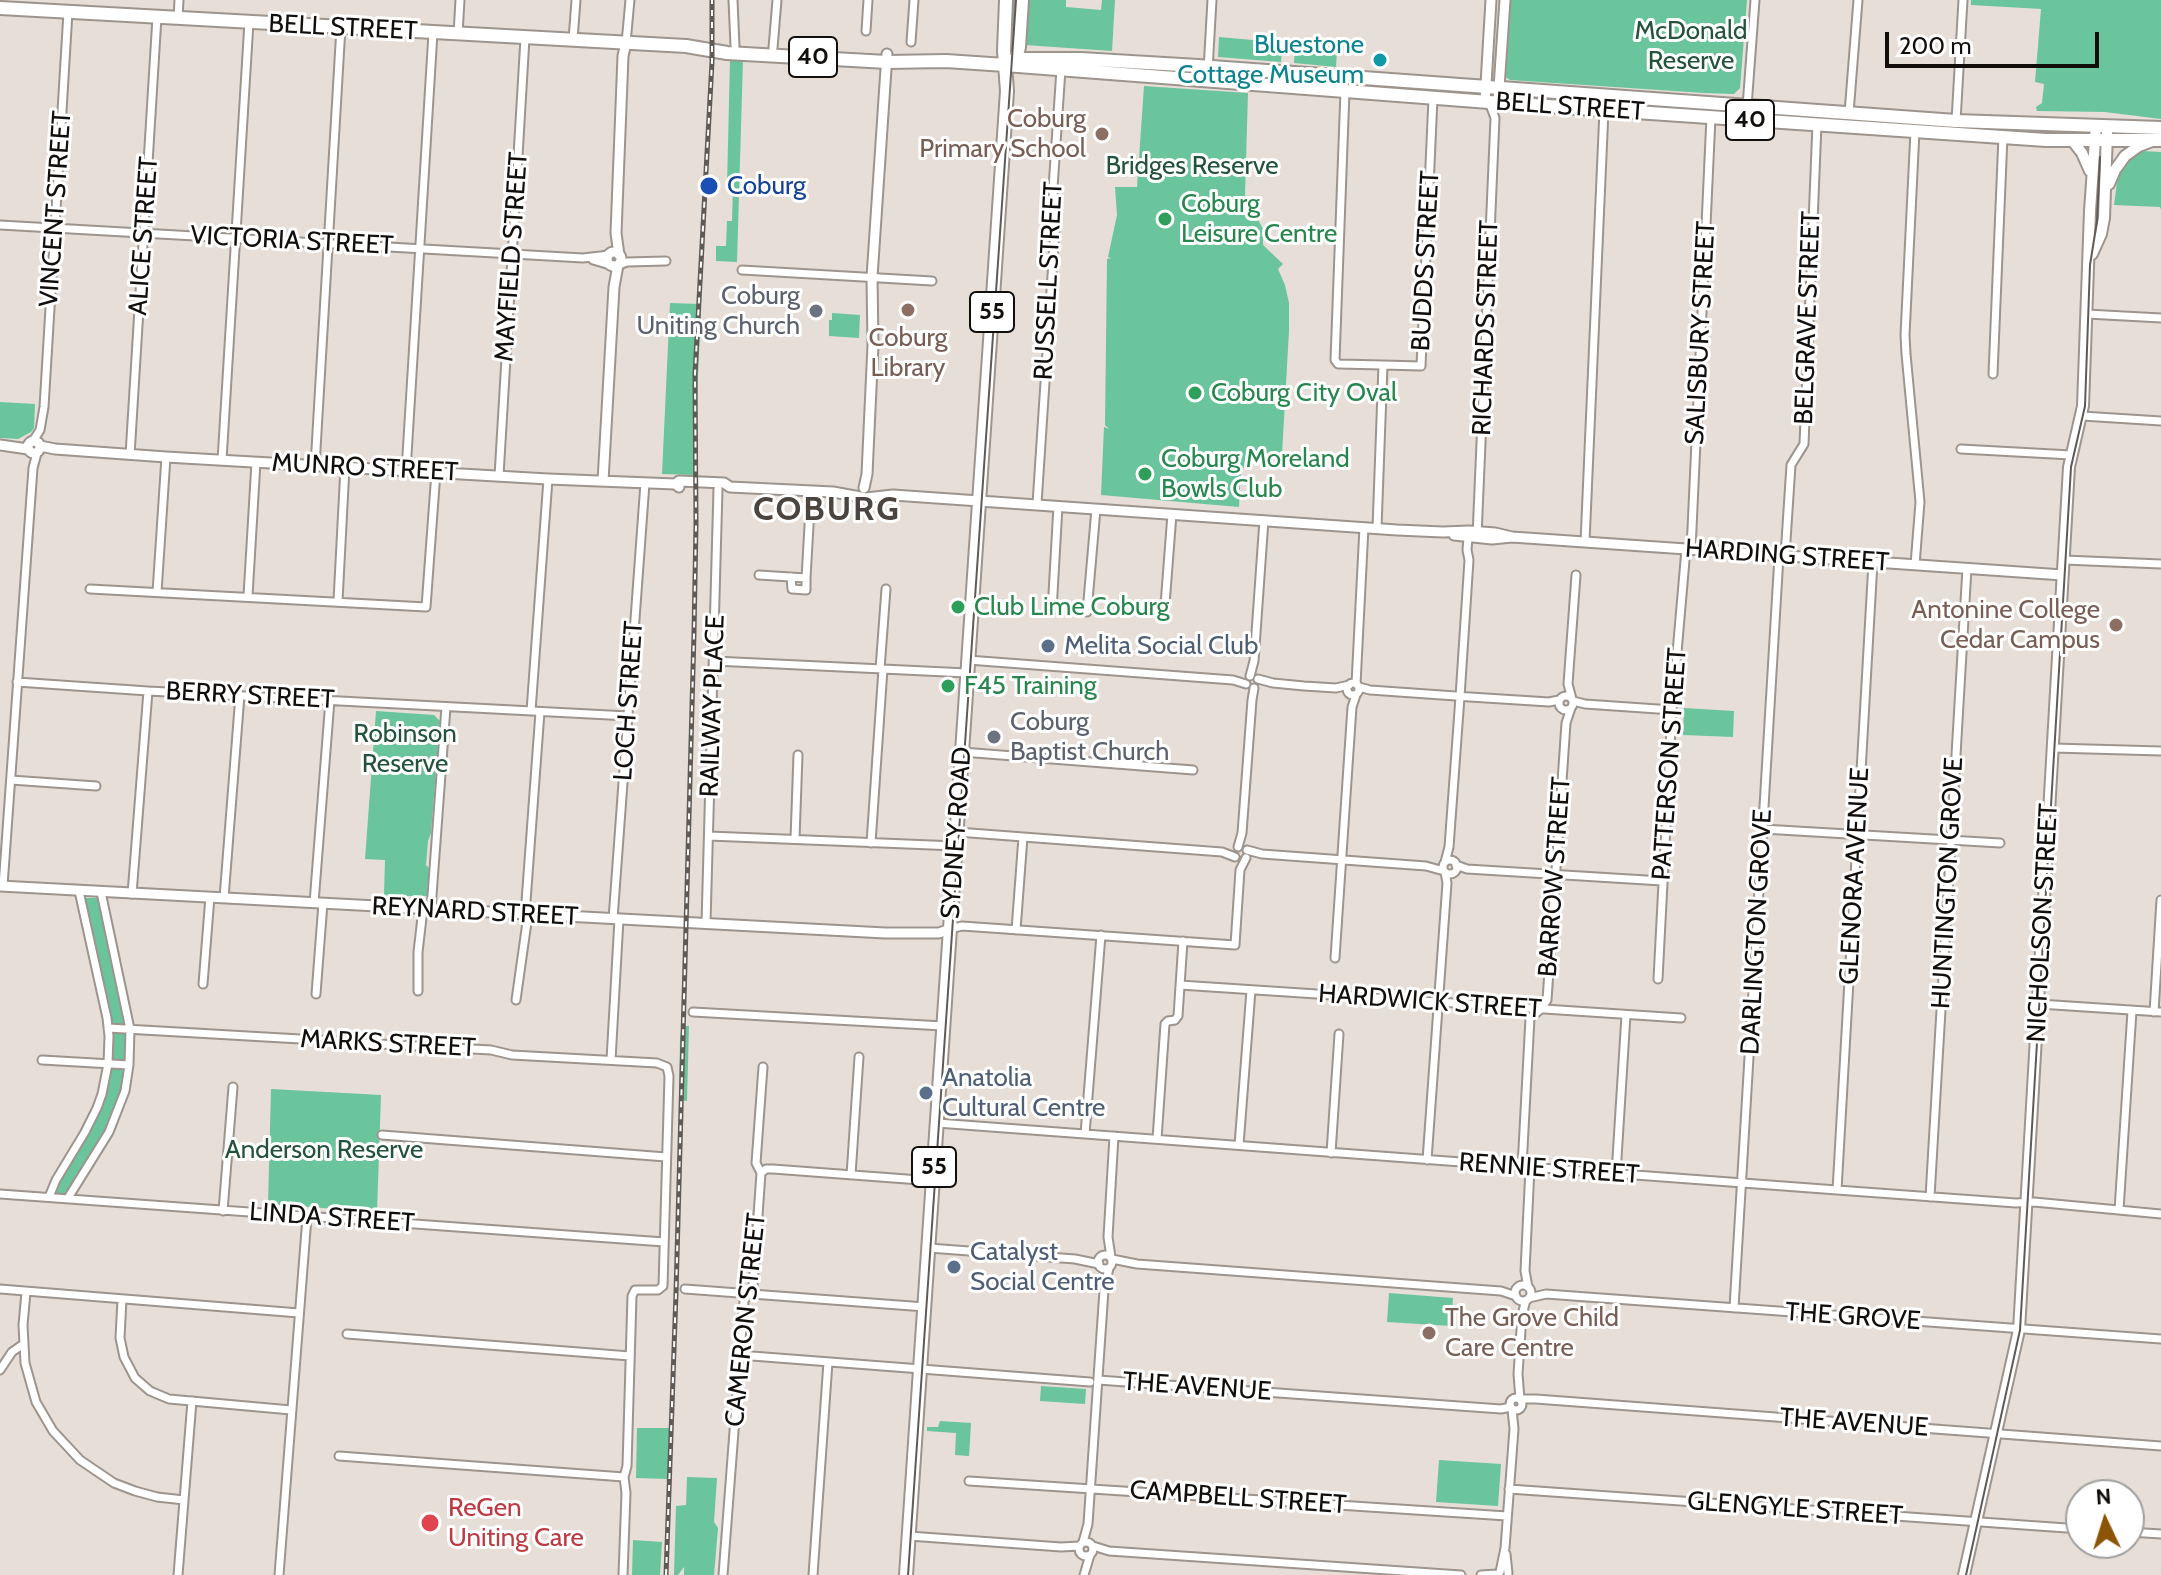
<!DOCTYPE html>
<html>
<head>
<meta charset="utf-8">
<style>
  body { margin:0 }
  #map { position:relative; width:2161px; height:1575px; overflow:hidden; background:#e6ded7; font-family:Cabin,sans-serif }
  canvas { display:block }
  .north { position:absolute; left:2065px; top:1479px; width:80px; height:80px; box-sizing:border-box; background:#fff; border:2px solid #a09f9e; border-radius:50%; rotate:356deg; font-size:22px; font-weight:700; line-height:32px; text-align:center; color:#110e0c }
  .north::after { content:''; display:block; margin:auto; width:28px; height:36px; background:#8b5406; clip-path:polygon(50% 0,100% 100%,50% 72%,0 100%) }
  .scale { position:absolute; left:1885px; top:32px; width:214px; height:36px; box-sizing:border-box; border:4px solid #110e0c; border-top:0; padding-left:10px; font-size:24px; line-height:28px; white-space:nowrap; color:#110e0c; -webkit-text-stroke:6px #fff; paint-order:stroke }
</style>
</head>
<body>
<div id="map">
<canvas width="2161" height="1575"></canvas>
<div class="north">N</div>
<div class="scale">200 m</div>
</div>
<script>
const context = document.querySelector('canvas').getContext('2d');
context.lineJoin = 'round';
function fillPath(path, color) {
  context.fillStyle = color;
  context.fill(path, 'evenodd');
}
function shape(rows) {
  const path = new Path2D();
  for (const r of rows) {
    if (r.length === 3) {
      path.moveTo(r[0] + r[2], r[1]);
      path.arc(r[0], r[1], r[2], 0, 2 * Math.PI);
      continue;
    }
    path.moveTo(r[0], r[1]);
    for (let i = 2; i < r.length; i += 2) path.lineTo(r[i], r[i + 1]);
  }
  return path;
}
function stroke(path, color, width, dash) {
  context.strokeStyle = color;
  context.lineWidth = width;
  context.lineCap = dash ? 'butt' : 'round';
  context.setLineDash(dash || []);
  context.stroke(path);
}
function write(font, color, halo, rows, align = 'center') {
  context.font = font + ' Cabin,sans-serif';
  context.lineWidth = 6;
  context.setLineDash([]);
  context.textBaseline = 'middle';
  context.strokeStyle = halo;
  context.fillStyle = color;
  for (const [text, x, y, turn = 0] of rows) {
    context.save();
    context.translate(x, y);
    context.rotate((+turn || 0) * Math.PI / 180);
    context.textAlign = isNaN(turn) ? turn : align;
    if (halo) context.strokeText(text, 0, 0);
    context.fillText(text, 0, 0);
    context.restore();
  }
}
const green = shape([
  [1029,0,1066,0,1066,7,1101,10,1102,0,1115,0,1112,51,1025,45],
  [1509,0,1747,0,1740,88,1734,94,1704,93,1510,80,1504,76,1504,71],
  [1971,0,2161,0,2161,119,2105,112,2037,111,2036,107,2042,103,2044,84,2035,82,2041,9,1971,5],
  [1219,37,1275,42,1282,48,1281,62,1218,57],
  [1295,45,1337,49,1336,67,1294,63],
  [730,59,743,60,737,262,716,261,716,246,726,246,727,221,732,221,733,188,727,187],
  [1144,86,1248,93,1245,195,1263,229,1263,245,1283,264,1278,269,1285,285,1289,303,1289,331,1282,454,1241,469,1239,507,1101,495,1104,427,1109,429,1105,425,1107,259,1111,258,1108,257,1117,215,1115,187,1137,187],
  [2142,151,2161,152,2161,210,2160,207,2114,205,2117,182,2122,168,2130,160],
  [670,303,701,304,694,475,662,474],
  [832,313,860,315,859,338,829,336,829,320,832,320],
  [0,402,35,404,34,428,31,432,18,439,0,438],
  [1684,708,1734,711,1733,737,1683,735],
  [376,711,434,715,440,721,431,833,428,841,426,865,429,868,427,896,407,896,408,899,386,899,386,896,384,895,385,860,365,859],
  [86,898,97,898,100,902,127,1022,125,1025,114,1025,110,1022,84,901],
  [682,1026,689,1026,687,1101,679,1100,680,1038],
  [114,1032,128,1034,126,1061,113,1061,111,1059,112,1034],
  [113,1069,124,1070,125,1073,123,1091,110,1125,69,1192,65,1195,57,1194,55,1187,91,1126,110,1070],
  [271,1089,381,1095,377,1212,268,1204],
  [1389,1293,1453,1298,1451,1326,1387,1322],
  [1041,1386,1086,1389,1085,1404,1040,1401],
  [940,1421,971,1423,969,1456,955,1455,956,1433,927,1431,927,1427,938,1427],
  [637,1428,669,1428,668,1479,636,1478],
  [1439,1460,1501,1464,1498,1506,1436,1502],
  [687,1477,717,1478,714,1522,718,1528,714,1575,684,1575,684,1567,678,1575,674,1575,676,1506,686,1505],
  [633,1540,662,1542,660,1575,632,1575]
]);
const street = shape([
  [733,0,735,46],
  [178,18,179,0],
  [866,31,868,0],
  [458,34,460,0],
  [573,40,576,0],
  [911,42,914,0],
  [626,43,630,0],
  [773,48,777,0],
  [1208,70,1212,0],
  [1345,91,1335,360,1338,364,1383,365],
  [1849,113,1858,0],
  [1746,120,1755,0],
  [1956,121,1963,0],
  [1915,131,1905,335,1906,354,1920,502,1915,565],
  [0,225,583,258,609,255],
  [593,260,610,265],
  [619,265,627,262,666,261],
  [742,270,932,281],
  [2087,314,2161,318],
  [1993,374,2003,136],
  [2082,416,2161,421],
  [33,441,40,430,44,407,68,12],
  [1961,449,2071,455],
  [130,455,157,17],
  [222,460,249,22],
  [315,466,341,27],
  [406,471,433,33],
  [499,476,525,38],
  [1037,504,1055,230,1053,188,1061,69],
  [1377,528,1383,365,1421,366,1433,98],
  [1477,536,1495,118,1489,102],
  [1585,542,1604,110],
  [1691,550,1711,117],
  [1785,556,1791,465,1804,444,1817,124],
  [2064,560,2161,564],
  [759,575,806,578,811,491],
  [791,577,792,589,806,590,806,578],
  [90,589,426,607,436,472],
  [157,592,166,457],
  [248,596,256,462],
  [338,601,345,467],
  [1052,611,1058,506],
  [1087,612,1096,509],
  [1164,618,1172,514],
  [968,660,1233,680,1246,684],
  [714,661,967,673],
  [880,669,886,589],
  [1250,676,1254,661,1264,520],
  [1258,679,1273,683,1304,686,1336,688,1349,685],
  [17,682,148,691,628,716],
  [1353,689,6],
  [1356,684,1364,527],
  [1359,687,1370,690,1470,697,1549,702,1559,700],
  [1566,703,7],
  [1572,699,1568,684,1576,575],
  [1573,701,1585,704,1672,710],
  [531,711,548,479],
  [2053,748,2161,751],
  [962,752,1193,770],
  [11,780,96,786],
  [1763,829,2000,843],
  [957,832,1222,852,1235,857],
  [709,836,956,846],
  [795,839,798,755],
  [871,843,883,669],
  [1238,847,1242,833,1252,700,1254,688],
  [1247,850,1262,854,1426,866,1444,871],
  [1450,867,7],
  [1445,862,1449,847,1460,697,1469,560,1467,550,1468,538],
  [1456,865,1467,869,1662,881],
  [3,886,33,468,37,453],
  [132,894,148,691],
  [224,898,240,695],
  [314,903,330,700],
  [431,909,446,707],
  [525,915,540,712],
  [613,919,645,483],
  [706,923,718,489],
  [950,929,962,926,1235,945,1240,870,1246,858],
  [1016,930,1023,837],
  [1335,958,1352,707,1356,695],
  [1658,979,1672,710,1686,549],
  [203,984,210,897],
  [1180,985,1681,1018],
  [418,991,418,952,423,909],
  [316,994,323,903],
  [516,1000,528,915],
  [2039,1004,2161,1012],
  [693,1012,943,1026],
  [2154,1012,2161,900],
  [108,1028,335,1041,350,1044,362,1043,491,1050,512,1055,657,1063,667,1067,669,1076,663,1286,658,1290,635,1290,632,1296,627,1466,624,1477,626,1493,623,1575],
  [42,1060,129,1065],
  [611,1060,619,919],
  [937,1123,1837,1190,2016,1203,2034,1202,2161,1214],
  [1085,1134,1101,935],
  [382,1135,666,1157],
  [1157,1139,1165,1024,1168,1021,1175,1020,1178,1016,1183,941],
  [1239,1145,1251,990],
  [1331,1153,1339,1034],
  [1427,1160,1447,883,1445,872],
  [1522,1167,1530,1018,1541,1009,1547,1000,1566,723,1571,708],
  [761,1173,766,1169,773,1169,933,1181],
  [1616,1174,1626,1015],
  [851,1175,859,1057],
  [1837,1190,1873,562],
  [0,1194,664,1242],
  [49,1197,56,1180,85,1132,97,1108,102,1094,108,1064,109,1036,107,1018,79,891],
  [1930,1197,1967,568],
  [68,1198,109,1132,125,1091,129,1065,130,1029,101,892],
  [2119,1210,2132,1011],
  [223,1211,233,1087],
  [929,1248,1075,1259,1099,1264],
  [1105,1262,7],
  [1111,1257,1108,1237,1114,1136],
  [1112,1259,1137,1264,1501,1291,1516,1296],
  [1523,1293,8],
  [1528,1287,1525,1271,1530,1168],
  [0,1289,299,1313],
  [685,1289,925,1307],
  [26,1292,23,1325,25,1363,36,1402,53,1431,80,1460,114,1483,135,1491,157,1497,184,1500],
  [1529,1298,1546,1294,2161,1339],
  [122,1299,120,1338,124,1357,135,1378,150,1391,169,1399,291,1410],
  [1734,1308,1779,556],
  [347,1334,630,1356],
  [739,1355,1090,1382],
  [0,1370,12,1352,22,1345],
  [1098,1380,1501,1409,1511,1407],
  [1516,1404,6],
  [1520,1399,1536,1399,2161,1446],
  [1520,1399,1518,1374,1522,1315,1526,1300],
  [339,1456,624,1477],
  [969,1481,1507,1516],
  [1509,1489,2081,1529],
  [2129,1532,2161,1534],
  [909,1536,1061,1547,1079,1546],
  [1086,1549,7],
  [1083,1542,1088,1524,1104,1290,1109,1268],
  [1093,1546,1109,1551,1461,1575],
  [1506,1554,1508,1573],
  [1500,1572,1505,1548,1514,1429,1512,1409],
  [178,1575,192,1401],
  [279,1575,307,1217],
  [723,1575,744,1301,753,1286,761,1173,756,1163,763,1067],
  [813,1575,828,1362],
  [1084,1575,1090,1555],
  [1481,1575,1498,1574]
]);
const secondary = shape([
  [1485,101,1491,0],
  [1498,102,1505,0],
  [614,259,7],
  [619,255,616,233,623,56,626,43],
  [34,447,6],
  [0,445,28,449],
  [40,446,55,449,166,457,548,479,675,484,679,487],
  [603,481,614,287,618,265],
  [675,484,679,481,724,483,730,487,833,492,866,498,893,495,1397,530,1443,532,1469,531,1495,533,1512,537],
  [864,488,867,474,873,345,872,277,887,54],
  [1454,535,1492,539,1512,537,2063,575],
  [0,886,885,933,939,933,950,929]
]);
const primary = shape([
  [2072,140,2082,153,2090,171],
  [2109,184,2115,170,2125,156,2139,146,2152,141],
  [2092,254,2101,234,2104,218,2107,132],
  [1964,1575,2019,1330,2069,467,2083,406,2090,211,2096,125]
]);
const highway = shape([
  [0,8,686,46,727,53,887,62,946,61,1005,65,1489,102,2046,140,2161,140],
  [1015,59,1081,59,1198,66,1956,121,2161,128],
  [1015,64,1019,47,1022,0],
  [906,1575,1007,91,1004,51,1006,0]
]);
const tram = shape([
  [908,1575,1016,0],
  [1966,1575,2020,1330,2071,467,2085,406,2090,265,2097,221,2100,157]
]);
const rail = shape([
  [666,1575,676,1293,694,633,696,524,695,374,712,62,712,0]
]);
const markers = [
  [1380,60,8,"#0f9aa8"],
  [1102,134,8,"#8d6e63"],
  [709,186,10,"#1a4fb4"],
  [1165,219,8,"#2e9e5b"],
  [908,310,8,"#8d6e63"],
  [816,311,8,"#6b7280"],
  [1195,393,8,"#2e9e5b"],
  [1145,474,8,"#2e9e5b"],
  [958,607,8,"#2e9e5b"],
  [2116,625,8,"#8d6e63"],
  [1048,646,8,"#5c6f8a"],
  [948,686,8,"#2e9e5b"],
  [994,737,8,"#6b7280"],
  [926,1093,8,"#5c6f8a"],
  [954,1267,8,"#5c6f8a"],
  [1429,1333,8,"#8d6e63"],
  [430,1523,10,"#e0444e"]
];
const shields = [
  [813,57,48],
  [1750,120,48],
  [992,312,44],
  [934,1167,44]
];
const shieldNames = [
  ["40",813,57],
  ["40",1750,120],
  ["55",992,312],
  ["55",934,1167]
];
const streetNames = [
  ["BELL STREET",343,28,3],
  ["BELL STREET",1570,107,4],
  ["VINCENT STREET",56,209,-86],
  ["ALICE STREET",144,236,-86],
  ["VICTORIA STREET",292,241,3],
  ["MAYFIELD STREET",512,257,-86],
  ["BUDDS STREET",1426,261,-87],
  ["RUSSELL STREET",1049,281,-87],
  ["BELGRAVE STREET",1808,318,-88],
  ["RICHARDS STREET",1486,328,-88],
  ["SALISBURY STREET",1701,333,-87],
  ["MUNRO STREET",365,468,3],
  ["HARDING STREET",1787,556,4],
  ["BERRY STREET",250,696,3],
  ["LOCH STREET",629,701,-86],
  ["RAILWAY PLACE",713,706,-88],
  ["PATTERSON STREET",1670,764,-86],
  ["SYDNEY ROAD",957,833,-86],
  ["GLENORA AVENUE",1855,876,-87],
  ["BARROW STREET",1555,877,-86],
  ["HUNTINGTON GROVE",1948,883,-87],
  ["REYNARD STREET",475,912,3],
  ["NICHOLSON STREET",2043,923,-87],
  ["DARLINGTON GROVE",1757,932,-87],
  ["HARDWICK STREET",1430,1002,4],
  ["MARKS STREET",388,1044,3],
  ["RENNIE STREET",1549,1169,4],
  ["LINDA STREET",332,1218,4],
  ["THE GROVE",1853,1317,4],
  ["CAMERON STREET",746,1320,-84],
  ["THE AVENUE",1197,1387,4],
  ["THE AVENUE",1854,1423,4],
  ["CAMPBELL STREET",1238,1498,4],
  ["GLENGYLE STREET",1795,1509,4]
];
const parkNames = [
  ["McDonald",1691,31],
  ["Reserve",1691,61],
  ["Bridges Reserve",1192,166],
  ["Robinson",405,734],
  ["Reserve",405,764],
  ["Anderson Reserve",324,1150]
];
const cultureNames = [
  ["Bluestone",1364,45],
  ["Cottage Museum",1364,75]
];
const educationNames = [
  ["Coburg",1086,119],
  ["Primary School",1086,149],
  ["Coburg",908,338,"center"],
  ["Library",908,368,"center"],
  ["Antonine College",2100,610],
  ["Cedar Campus",2100,640],
  ["The Grove Child",1445,1318,"left"],
  ["Care Centre",1445,1348,"left"]
];
const transitNames = [
  ["Coburg",727,186]
];
const leisureNames = [
  ["Coburg",1181,204],
  ["Leisure Centre",1181,234],
  ["Coburg City Oval",1211,393],
  ["Coburg Moreland",1161,459],
  ["Bowls Club",1161,489],
  ["Club Lime Coburg",974,607],
  ["F45 Training",964,686]
];
const worshipNames = [
  ["Coburg",800,296],
  ["Uniting Church",800,326],
  ["Coburg",1010,722,"left"],
  ["Baptist Church",1010,752,"left"]
];
const serviceNames = [
  ["Melita Social Club",1064,646],
  ["Anatolia",942,1078],
  ["Cultural Centre",942,1108],
  ["Catalyst",970,1252],
  ["Social Centre",970,1282]
];
const healthNames = [
  ["ReGen",448,1508],
  ["Uniting Care",448,1538]
];
const districtNames = [
  ["COBURG",827,510]
];
fillPath(green, '#6ac59c');
stroke(street, '#9c948d', 11);
stroke(secondary, '#9c948d', 13);
stroke(primary, '#9c948d', 14);
stroke(highway, '#9c948d', 16);
stroke(street, '#fff', 7);
stroke(secondary, '#fff', 9);
stroke(primary, '#fff', 10);
stroke(highway, '#fff', 12);
stroke(tram, '#5f5a56', 2);
stroke(rail, '#5f5a56', 5);
stroke(rail, '#fff', 2, [6]);
for (const [x, y, r, color] of markers) {
  const dot = new Path2D();
  dot.arc(x, y, r, 0, 2 * Math.PI);
  context.fillStyle = color;
  context.fill(dot);
  stroke(dot, '#fff', 3);
}
for (const [x, y, w] of shields) {
  const box = new Path2D();
  box.roundRect(x - w / 2, y - 20, w, 40, 6);
  context.fillStyle = '#fff';
  context.fill(box);
  stroke(box, '#110e0c', 2);
}
write('bold 24px', '#110e0c', null, shieldNames);
write('26px', '#110e0c', '#fff', streetNames);
write('26px', '#23523d', '#fff', parkNames);
write('26px', '#0d838f', '#fff', cultureNames, 'right');
write('26px', '#785e54', '#fff', educationNames, 'right');
write('26px', '#164399', '#fff', transitNames, 'left');
write('26px', '#27864d', '#fff', leisureNames, 'left');
write('26px', '#5b616d', '#fff', worshipNames, 'right');
write('26px', '#4e5e75', '#fff', serviceNames, 'left');
write('26px', '#be3a42', '#fff', healthNames, 'left');
context.letterSpacing = '2px';
write('bold 34px', '#4b443f', '#fff', districtNames);
context.letterSpacing = '0px';
</script>
</body>
</html>
